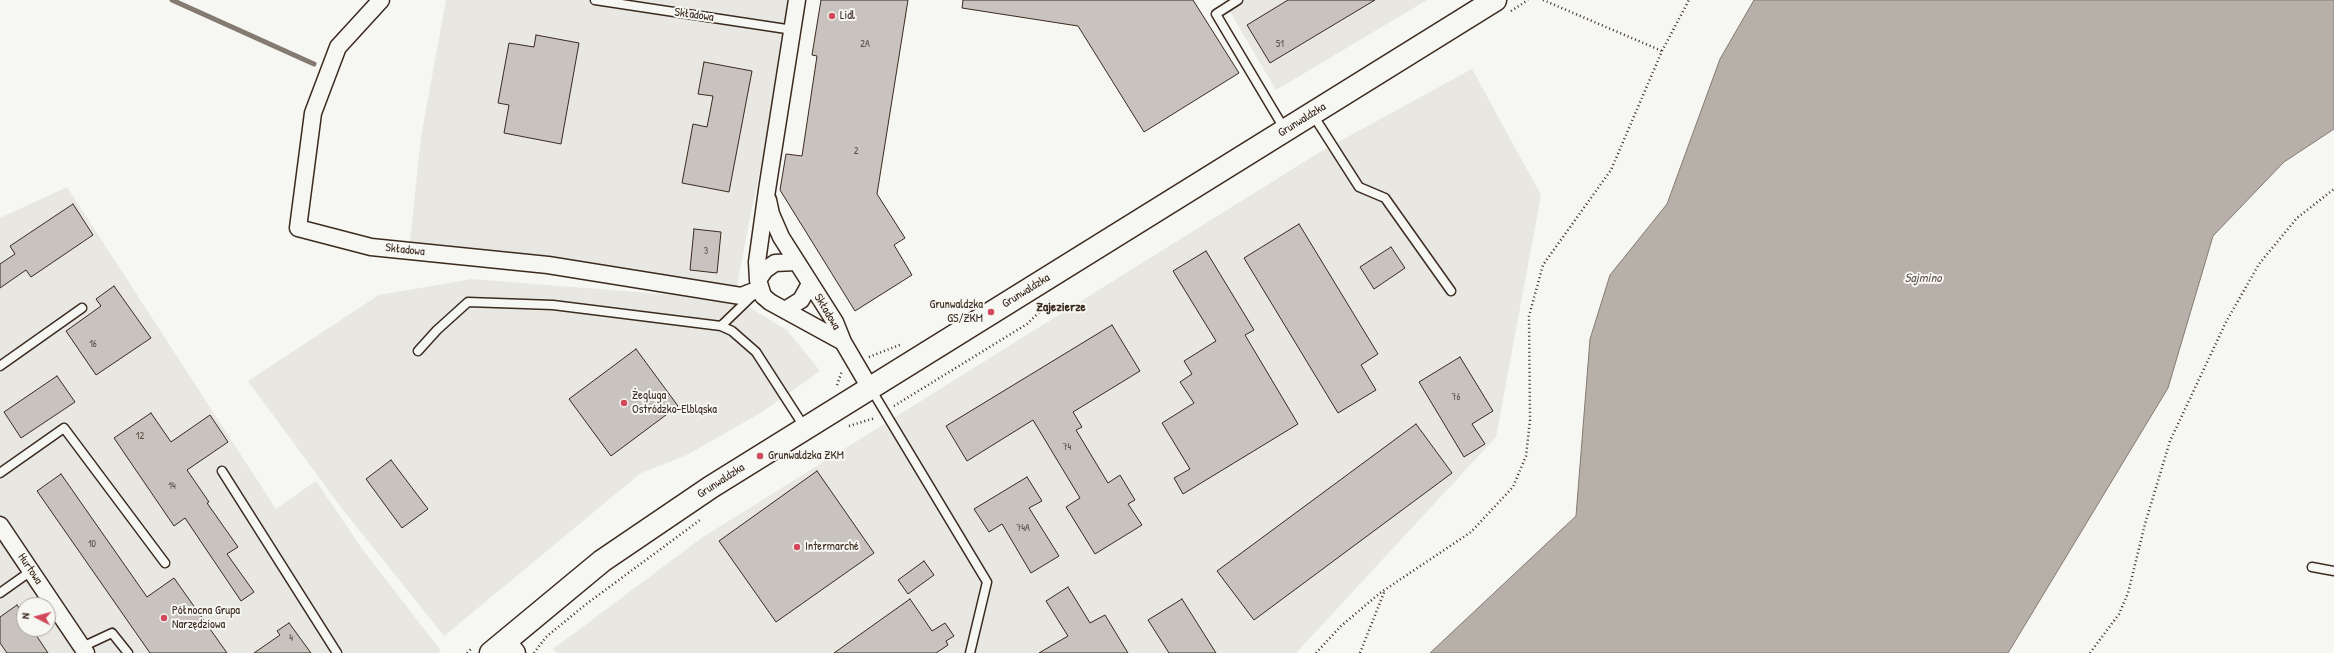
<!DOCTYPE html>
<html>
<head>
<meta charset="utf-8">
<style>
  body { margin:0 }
  #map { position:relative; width:2334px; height:653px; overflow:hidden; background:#f6f6f2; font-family:"Patrick Hand",sans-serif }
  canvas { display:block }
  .north { position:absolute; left:16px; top:597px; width:40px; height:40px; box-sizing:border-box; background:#f6f6f2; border:1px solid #aba49d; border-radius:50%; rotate:276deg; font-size:11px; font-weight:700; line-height:16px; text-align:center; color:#3b2a1e }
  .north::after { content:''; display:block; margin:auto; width:14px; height:18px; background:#d1495b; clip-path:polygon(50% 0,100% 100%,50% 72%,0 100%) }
</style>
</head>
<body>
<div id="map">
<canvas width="2334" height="653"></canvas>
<div class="north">N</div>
</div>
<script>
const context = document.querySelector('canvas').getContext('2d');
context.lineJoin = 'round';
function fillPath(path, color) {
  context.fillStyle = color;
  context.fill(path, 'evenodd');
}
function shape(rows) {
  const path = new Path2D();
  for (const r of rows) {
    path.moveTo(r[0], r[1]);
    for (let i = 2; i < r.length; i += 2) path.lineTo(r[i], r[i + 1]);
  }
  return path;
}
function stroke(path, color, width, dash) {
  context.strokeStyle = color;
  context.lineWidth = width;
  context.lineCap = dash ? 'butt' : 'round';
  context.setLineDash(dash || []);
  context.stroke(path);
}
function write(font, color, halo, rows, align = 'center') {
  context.font = font + ' "Patrick Hand",sans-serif';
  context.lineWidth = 4;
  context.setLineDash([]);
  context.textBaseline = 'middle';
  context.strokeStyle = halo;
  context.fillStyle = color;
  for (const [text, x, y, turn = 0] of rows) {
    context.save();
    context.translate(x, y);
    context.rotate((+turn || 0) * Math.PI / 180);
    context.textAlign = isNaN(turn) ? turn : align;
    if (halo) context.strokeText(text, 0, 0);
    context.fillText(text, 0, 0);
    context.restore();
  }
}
const built = shape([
  [446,0,798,0,751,212,736,291,410,242,421,137],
  [1223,0,1427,0,1276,90],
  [1472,69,1541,195,1496,437,1296,653,557,653,553,649,703,537,1320,152],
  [67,187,276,509,316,481,363,550,441,651,438,653,0,653,0,218],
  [24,605,48,605,48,629,24,629],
  [472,279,737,300,787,330,820,371,762,412,687,455,641,473,444,636,343,510,248,381,379,295]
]);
const water = shape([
  [1754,0,2334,0,2334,129,2284,162,2213,236,2168,388,2008,653,1430,653,1576,516,1590,339,1610,275,1667,204,1720,59,1754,0]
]);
const stream = shape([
  [172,0,314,64]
]);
const building = shape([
  [821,0,908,0,877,194,905,238,894,245,912,275,855,311,780,190,786,154,802,156,817,56,812,55,821,0],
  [963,0,1193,0,1239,73,1144,132,1078,26,962,8,963,0],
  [1288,0,1375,0,1270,63,1247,25,1288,0],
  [536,35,579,43,561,144,504,133,509,105,498,103,509,43,534,47,536,35],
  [704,62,752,71,729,192,682,183,693,124,707,127,710,112,713,96,698,94,704,62],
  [73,204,93,235,31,277,26,270,0,288,0,264,15,254,10,246,73,204],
  [1299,224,1378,354,1361,365,1376,390,1338,413,1244,258,1299,224],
  [694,229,721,232,717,273,690,270,694,229],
  [1391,247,1405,268,1374,289,1360,267,1391,247],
  [1206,251,1254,330,1245,335,1298,424,1183,494,1174,478,1190,469,1162,423,1194,403,1180,382,1192,374,1184,361,1216,341,1173,271,1206,251],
  [114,286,151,338,96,375,66,331,101,306,96,299,114,286],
  [1112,325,1140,371,1073,412,1082,427,1076,430,1108,483,1120,475,1135,500,1128,504,1142,525,1095,554,1066,507,1080,498,1033,420,967,461,946,426,1112,325],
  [636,349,678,406,611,456,569,399,636,349],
  [1460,357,1493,411,1472,424,1485,444,1464,457,1419,382,1460,357],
  [57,376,75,402,21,438,4,412,57,376],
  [151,413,171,442,210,415,228,442,187,470,209,502,207,503,238,547,227,554,254,592,241,601,185,518,174,526,114,438,151,413],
  [1416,424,1452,473,1254,620,1217,571,1416,424],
  [391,460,428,509,402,528,366,479,391,460],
  [817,471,874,553,776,622,719,541,817,471],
  [61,474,147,597,174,578,227,653,150,653,37,491,61,474],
  [1027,477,1042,501,1029,508,1059,556,1031,573,1002,524,989,532,974,509,1027,477],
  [924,561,934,575,908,594,898,580,924,561],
  [1068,587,1090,623,1105,615,1128,653,1039,653,1068,636,1046,601,1068,587],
  [910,599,932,631,945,623,954,636,946,641,948,645,936,653,834,653,910,599],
  [1182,599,1216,653,1169,653,1148,620,1182,599],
  [17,605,24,616,24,629,32,629,48,653,7,653,0,643,0,617,17,605],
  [289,623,311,653,254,653,280,635,277,631,289,623]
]);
const path = shape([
  [1543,0,1662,51],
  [1511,11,1528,0],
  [869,357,902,344],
  [837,385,842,371],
  [894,406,1027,324,1052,300],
  [849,426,875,418],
  [467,653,472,648],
  [534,653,546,637,585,605,700,520],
  [1316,653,1341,626,1380,593,1471,532,1513,487,1526,456,1530,420,1529,316,1543,265,1611,170,1662,51,1689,0],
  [1360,653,1385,590],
  [2090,653,2119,614,2128,593,2145,524,2170,441,2226,322,2259,264,2297,218,2334,189]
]);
const service = shape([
  [595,0,793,30],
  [1238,0,1216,14,1285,130],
  [1313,115,1359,187,1385,198,1451,291],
  [721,326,752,296],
  [418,351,437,330,468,302,553,305,721,326,732,331,756,352,805,428],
  [0,366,82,308],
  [871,389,987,582,970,653],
  [222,471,337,653],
  [0,473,64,428,165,563],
  [2312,567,2334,571],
  [0,593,31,571],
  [82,647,112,633,128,653]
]);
const minor = shape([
  [381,0,338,47,313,113,298,228,371,247,548,265,741,296,759,289],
  [797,0,767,190,757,262,758,280,763,296,770,302,843,342],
  [768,200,771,214,781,237,835,322,843,342,870,388],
  [758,280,765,270,775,263,796,262],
  [785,310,801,300,810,284],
  [0,525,86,653]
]);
const tertiary = shape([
  [505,641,515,653]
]);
const secondary = shape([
  [491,653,602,561,711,487,1495,0]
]);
const markers = [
  [832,16,4,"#d1495b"],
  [991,312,4,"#d1495b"],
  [624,403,4,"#d1495b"],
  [760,456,4,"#d1495b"],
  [797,547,4,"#d1495b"],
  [164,618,4,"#d1495b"]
];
const numberNames = [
  ["2A",865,44],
  ["51",1280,44],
  ["2",856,151],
  ["3",706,251],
  ["16",93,344],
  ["76",1456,397],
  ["12",140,436],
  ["74",1067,447],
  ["14",172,486],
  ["74A",1023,528],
  ["10",92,544],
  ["4",291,638]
];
const streetNames = [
  ["Składowa",694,15,8],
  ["Grunwaldzka",1302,120,-32],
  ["Składowa",405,250,6],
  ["Grunwaldzka",1026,291,-32],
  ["Składowa",827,312,59],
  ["Grunwaldzka",721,481,-33],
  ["Hurtowa",30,569,56]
];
const poiNames = [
  ["Lidl",840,16],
  ["Grunwaldzka",983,305,"right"],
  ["GS/ZKM",983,319,"right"],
  ["Żegluga",632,396],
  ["Ostródzko-Elbląska",632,410],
  ["Grunwaldzka ZKM",768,456],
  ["Intermarché",805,547],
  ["Północna Grupa",172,611],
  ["Narzędziowa",172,625]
];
const waterNames = [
  ["Sajmino",1923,279]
];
const neighbourhoodNames = [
  ["Zajezierze",1061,308]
];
fillPath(built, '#e8e7e2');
fillPath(water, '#b6b0a9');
stroke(water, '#857a71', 1);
stroke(stream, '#857a71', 5);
fillPath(building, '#c8c3be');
stroke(building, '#3b2a1e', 1);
stroke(service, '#3b2a1e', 11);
stroke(minor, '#3b2a1e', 19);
stroke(tertiary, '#3b2a1e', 23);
stroke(secondary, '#3b2a1e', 25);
stroke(path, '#3b2a1e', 2.5, [1, 3]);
stroke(service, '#f6f6f2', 8);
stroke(minor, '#f6f6f2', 16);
stroke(tertiary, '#f6f6f2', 20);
stroke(secondary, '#f6f6f2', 22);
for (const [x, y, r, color] of markers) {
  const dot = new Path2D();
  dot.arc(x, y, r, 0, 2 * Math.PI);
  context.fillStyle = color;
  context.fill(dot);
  stroke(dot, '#f6f6f2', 1.5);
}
write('10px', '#5e5046', null, numberNames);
write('12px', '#3b2a1e', '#f6f6f2', streetNames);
write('12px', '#3b2a1e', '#f6f6f2', poiNames, 'left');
write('italic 13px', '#605248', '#f6f6f2', waterNames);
write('bold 13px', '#3b2a1e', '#f6f6f2', neighbourhoodNames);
</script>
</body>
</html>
